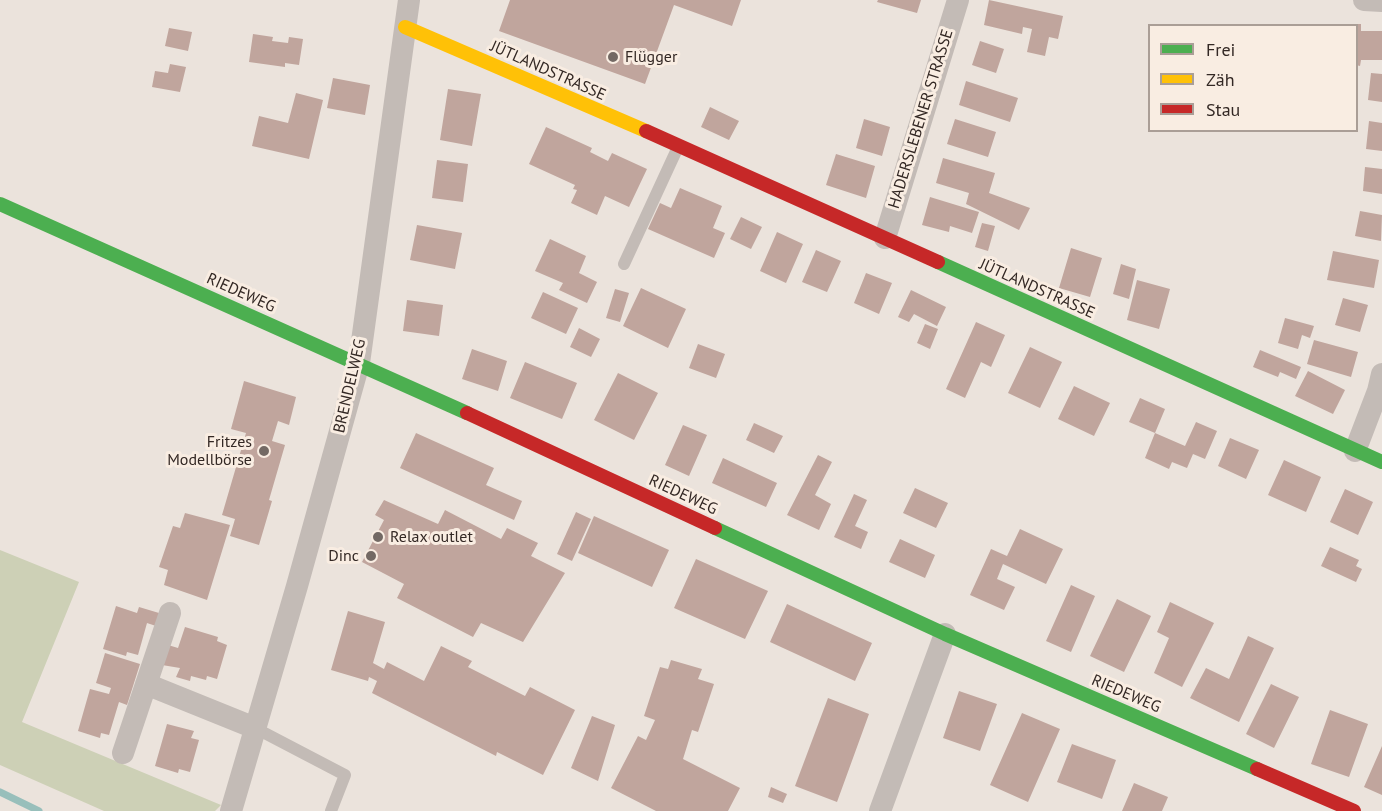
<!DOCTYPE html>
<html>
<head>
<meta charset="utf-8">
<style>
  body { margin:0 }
  #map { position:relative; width:1382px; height:811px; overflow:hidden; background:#ebe3dc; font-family:"PT Sans",sans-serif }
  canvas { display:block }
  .legend { position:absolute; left:1148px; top:24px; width:210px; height:108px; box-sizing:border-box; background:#f9ede2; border:2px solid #aa9e96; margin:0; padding:8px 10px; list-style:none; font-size:18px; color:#332824 }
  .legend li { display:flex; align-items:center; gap:12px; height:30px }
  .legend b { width:30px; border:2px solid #aa9e96 }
</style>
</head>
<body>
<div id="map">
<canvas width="1382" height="811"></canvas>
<ul class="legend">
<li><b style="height:8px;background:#4caf50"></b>Frei</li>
<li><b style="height:8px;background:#ffc107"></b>Zäh</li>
<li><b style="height:8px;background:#c62828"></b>Stau</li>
</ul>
</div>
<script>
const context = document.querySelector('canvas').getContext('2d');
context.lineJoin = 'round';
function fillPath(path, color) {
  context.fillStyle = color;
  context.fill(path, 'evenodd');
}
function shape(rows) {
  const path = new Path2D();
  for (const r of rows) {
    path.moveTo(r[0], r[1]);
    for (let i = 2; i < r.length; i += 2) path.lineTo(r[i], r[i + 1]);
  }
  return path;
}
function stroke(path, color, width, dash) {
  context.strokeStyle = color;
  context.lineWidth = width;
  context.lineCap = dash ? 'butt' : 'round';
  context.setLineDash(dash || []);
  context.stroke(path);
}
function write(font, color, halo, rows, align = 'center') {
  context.font = font + ' "PT Sans",sans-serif';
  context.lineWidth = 6;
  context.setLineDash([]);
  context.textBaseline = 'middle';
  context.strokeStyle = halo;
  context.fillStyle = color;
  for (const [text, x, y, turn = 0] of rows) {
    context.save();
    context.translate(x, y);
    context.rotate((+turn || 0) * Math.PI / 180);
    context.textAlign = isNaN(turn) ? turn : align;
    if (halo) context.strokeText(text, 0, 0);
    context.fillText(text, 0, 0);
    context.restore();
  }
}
const green = shape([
  [0,550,79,582,22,722,221,805,215,811,104,811,0,765]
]);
const stream = shape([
  [0,792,39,811]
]);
const building = shape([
  [510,0,741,0,732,26,674,5,645,84,499,31],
  [878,0,921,0,917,13,877,2],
  [989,0,1063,16,1058,39,1049,37,1045,56,1027,52,1032,29,1023,27,1022,34,984,25],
  [1356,24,1361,24,1361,31,1382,31,1382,60,1361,60,1360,66,1356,65],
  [169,28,192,32,188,51,165,46],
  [253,34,273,37,272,41,288,43,289,37,303,39,299,65,285,63,285,67,249,62],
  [980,41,1004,49,996,73,972,65],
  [170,64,186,67,180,92,152,87,155,71,168,73],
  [1371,73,1382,74,1382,102,1368,100],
  [333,78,370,85,365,115,327,108],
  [966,81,1018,98,1010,122,959,105],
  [448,89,481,94,472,146,440,140],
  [296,93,323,100,309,159,252,146,259,116,288,123],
  [710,107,739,121,729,140,701,127],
  [864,119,890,127,882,156,856,148],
  [955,119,996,132,988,157,947,144],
  [1369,121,1382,123,1382,151,1366,149],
  [546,127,592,148,590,152,608,161,612,153,647,169,629,207,605,196,597,215,571,203,577,190,573,189,575,185,529,164],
  [836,154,875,166,866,198,826,185],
  [943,158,995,173,989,193,1030,208,1019,230,966,204,969,193,936,183],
  [437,160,468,164,463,202,432,198],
  [1365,167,1382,169,1382,194,1363,191],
  [680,188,722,206,713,228,725,233,714,258,648,229,660,203,671,208],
  [930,197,979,212,972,233,950,226,949,232,922,225],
  [1360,211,1382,215,1381,241,1355,236],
  [741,217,762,227,751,249,730,239],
  [982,223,995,226,988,251,975,247],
  [417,225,462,233,455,269,410,260],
  [777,232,803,244,786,283,760,271],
  [550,239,586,256,579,273,597,282,587,303,559,290,563,283,535,271],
  [1071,248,1102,258,1090,297,1059,288],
  [816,250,841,261,827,292,802,282],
  [1333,251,1379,260,1374,288,1327,280],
  [1121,264,1136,269,1129,299,1113,294],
  [866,273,892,283,879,314,854,303],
  [1137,280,1170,289,1159,329,1127,320],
  [641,288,686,309,668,348,623,326],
  [615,289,629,293,620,322,606,318],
  [911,290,946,307,937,326,914,314,909,322,898,317],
  [543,292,578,308,566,334,531,318],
  [1343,298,1368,305,1360,332,1335,325],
  [407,300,443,305,439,336,403,331],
  [1285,318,1314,326,1310,338,1302,335,1298,349,1278,343],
  [976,322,1005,335,991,367,981,362,965,398,946,389],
  [925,324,938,329,930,349,917,343],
  [579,328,600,339,591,357,570,347],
  [1314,340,1358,352,1351,377,1307,364],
  [698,344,725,354,716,378,689,368],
  [1030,347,1062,362,1040,408,1008,393],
  [472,349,507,361,498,391,462,379],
  [1260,350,1301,367,1296,379,1280,372,1278,377,1253,367],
  [525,362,577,383,562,419,510,398],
  [1308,371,1345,390,1333,414,1295,396],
  [618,373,658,393,634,440,594,420],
  [244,381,296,397,289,425,278,421,272,441,285,445,269,500,272,501,259,545,230,536,235,519,222,515,246,433,231,429],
  [1074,386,1110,403,1094,436,1058,419],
  [1140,398,1165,409,1155,433,1129,422],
  [1196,422,1217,431,1205,459,1193,454,1187,468,1172,462,1169,469,1145,458,1155,433,1185,446],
  [754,423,783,436,774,453,746,440],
  [683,425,707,435,689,476,665,465],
  [416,433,494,468,486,485,522,501,514,520,400,468],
  [1230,438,1259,450,1246,479,1218,466],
  [818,455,832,462,815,495,831,504,819,530,787,515],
  [723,458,777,483,766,507,712,483],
  [1284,460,1321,477,1306,512,1268,495],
  [915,488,948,503,936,528,903,513],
  [1345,489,1373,502,1358,535,1330,522],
  [854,494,867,500,855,526,868,532,861,549,834,537],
  [384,500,438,524,445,510,501,539,507,528,538,543,531,556,565,573,523,642,481,623,473,637,397,598,404,584,362,562,384,520,375,515],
  [576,512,591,519,572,561,557,554],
  [185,513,230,525,207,600,164,585,168,570,159,567,173,526,180,528],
  [594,516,669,550,652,587,578,553],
  [1020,529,1063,549,1046,584,1003,564,997,579,1015,587,1004,610,970,595,991,549,1007,556],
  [900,539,935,555,925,578,889,562],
  [1330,547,1359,560,1356,566,1362,569,1356,582,1321,566],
  [696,559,768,591,745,639,674,608],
  [1071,585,1095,596,1071,652,1046,641],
  [1117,599,1151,616,1124,672,1090,656],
  [1170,602,1214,623,1182,687,1154,673,1169,638,1157,632],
  [787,604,872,643,855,681,770,642],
  [116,606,137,613,139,607,159,613,156,626,147,623,138,655,127,652,126,656,103,649],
  [348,611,385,622,373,663,384,669,387,662,424,681,441,646,472,661,468,667,525,696,530,687,575,710,543,775,497,752,496,756,372,693,377,681,369,677,368,681,331,670],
  [185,627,218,637,217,641,227,645,217,679,207,676,206,680,191,676,190,681,176,677,180,668,162,665,168,645,178,648],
  [1248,636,1274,648,1239,722,1190,698,1206,668,1229,679],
  [105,653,140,664,127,705,119,702,109,735,101,733,100,738,78,731,90,689,109,694,111,688,96,683],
  [671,660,702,669,698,679,714,684,698,732,692,730,683,759,740,788,728,811,656,811,611,788,638,736,646,740,655,720,644,716,660,667,668,669],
  [1271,684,1299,697,1274,748,1246,734],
  [959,691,997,704,980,751,943,738],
  [828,698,869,714,837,802,795,786],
  [1330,710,1368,724,1349,777,1311,764],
  [1022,713,1060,729,1028,802,990,785],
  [592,716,615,725,598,781,571,768],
  [167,724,194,731,191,738,199,740,190,772,179,769,178,773,155,766],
  [1072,744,1116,760,1102,799,1057,782],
  [1382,746,1382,795,1364,787],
  [1134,783,1168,797,1162,811,1122,811],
  [771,787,787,794,783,803,768,797]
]);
const lane = shape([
  [624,264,678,147],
  [255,728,345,775,331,811]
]);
const street = shape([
  [1364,0,1382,1],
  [885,238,958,0],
  [1355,451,1378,391,1382,374],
  [146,684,255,728],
  [123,753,170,613],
  [231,811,297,586,359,363,409,0],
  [880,811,945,634]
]);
const fast = shape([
  [0,204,467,413],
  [938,262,1382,462],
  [715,528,945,634,1257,769]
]);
const slow = shape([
  [405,27,646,131]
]);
const jam = shape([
  [646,131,938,262],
  [467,413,715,528],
  [1257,769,1354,811]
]);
const markers = [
  [613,57,6,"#736964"],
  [264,451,6,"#736964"],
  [378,537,6,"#736964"],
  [371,556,6,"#736964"]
];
const poiNames = [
  ["Flügger",625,57],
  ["Fritzes",252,442,"right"],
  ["Modellbörse",252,460,"right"],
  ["Relax outlet",390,537],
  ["Dinc",359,556,"right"]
];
const streetNames = [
  ["JÜTLANDSTRASSE",548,71,24],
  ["HADERSLEBENER STRASSE",921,119,-73],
  ["JÜTLANDSTRASSE",1037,289,24],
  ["RIEDEWEG",241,293,24],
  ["BRENDELWEG",350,386,-77],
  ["RIEDEWEG",683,495,25],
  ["RIEDEWEG",1126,694,23]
];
fillPath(green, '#cdd0b6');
stroke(stream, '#98bfbb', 7);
fillPath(building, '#c0a59d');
stroke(lane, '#c3bbb6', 12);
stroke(street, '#c3bbb6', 22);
stroke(fast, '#4caf50', 14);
stroke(slow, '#ffc107', 14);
stroke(jam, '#c62828', 14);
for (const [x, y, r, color] of markers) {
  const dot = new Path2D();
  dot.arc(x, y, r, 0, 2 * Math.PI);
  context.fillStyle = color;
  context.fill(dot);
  stroke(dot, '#f9ede2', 2);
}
write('16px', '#332824', '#f9ede2', poiNames, 'left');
write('16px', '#332824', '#f9ede2', streetNames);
</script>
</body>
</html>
